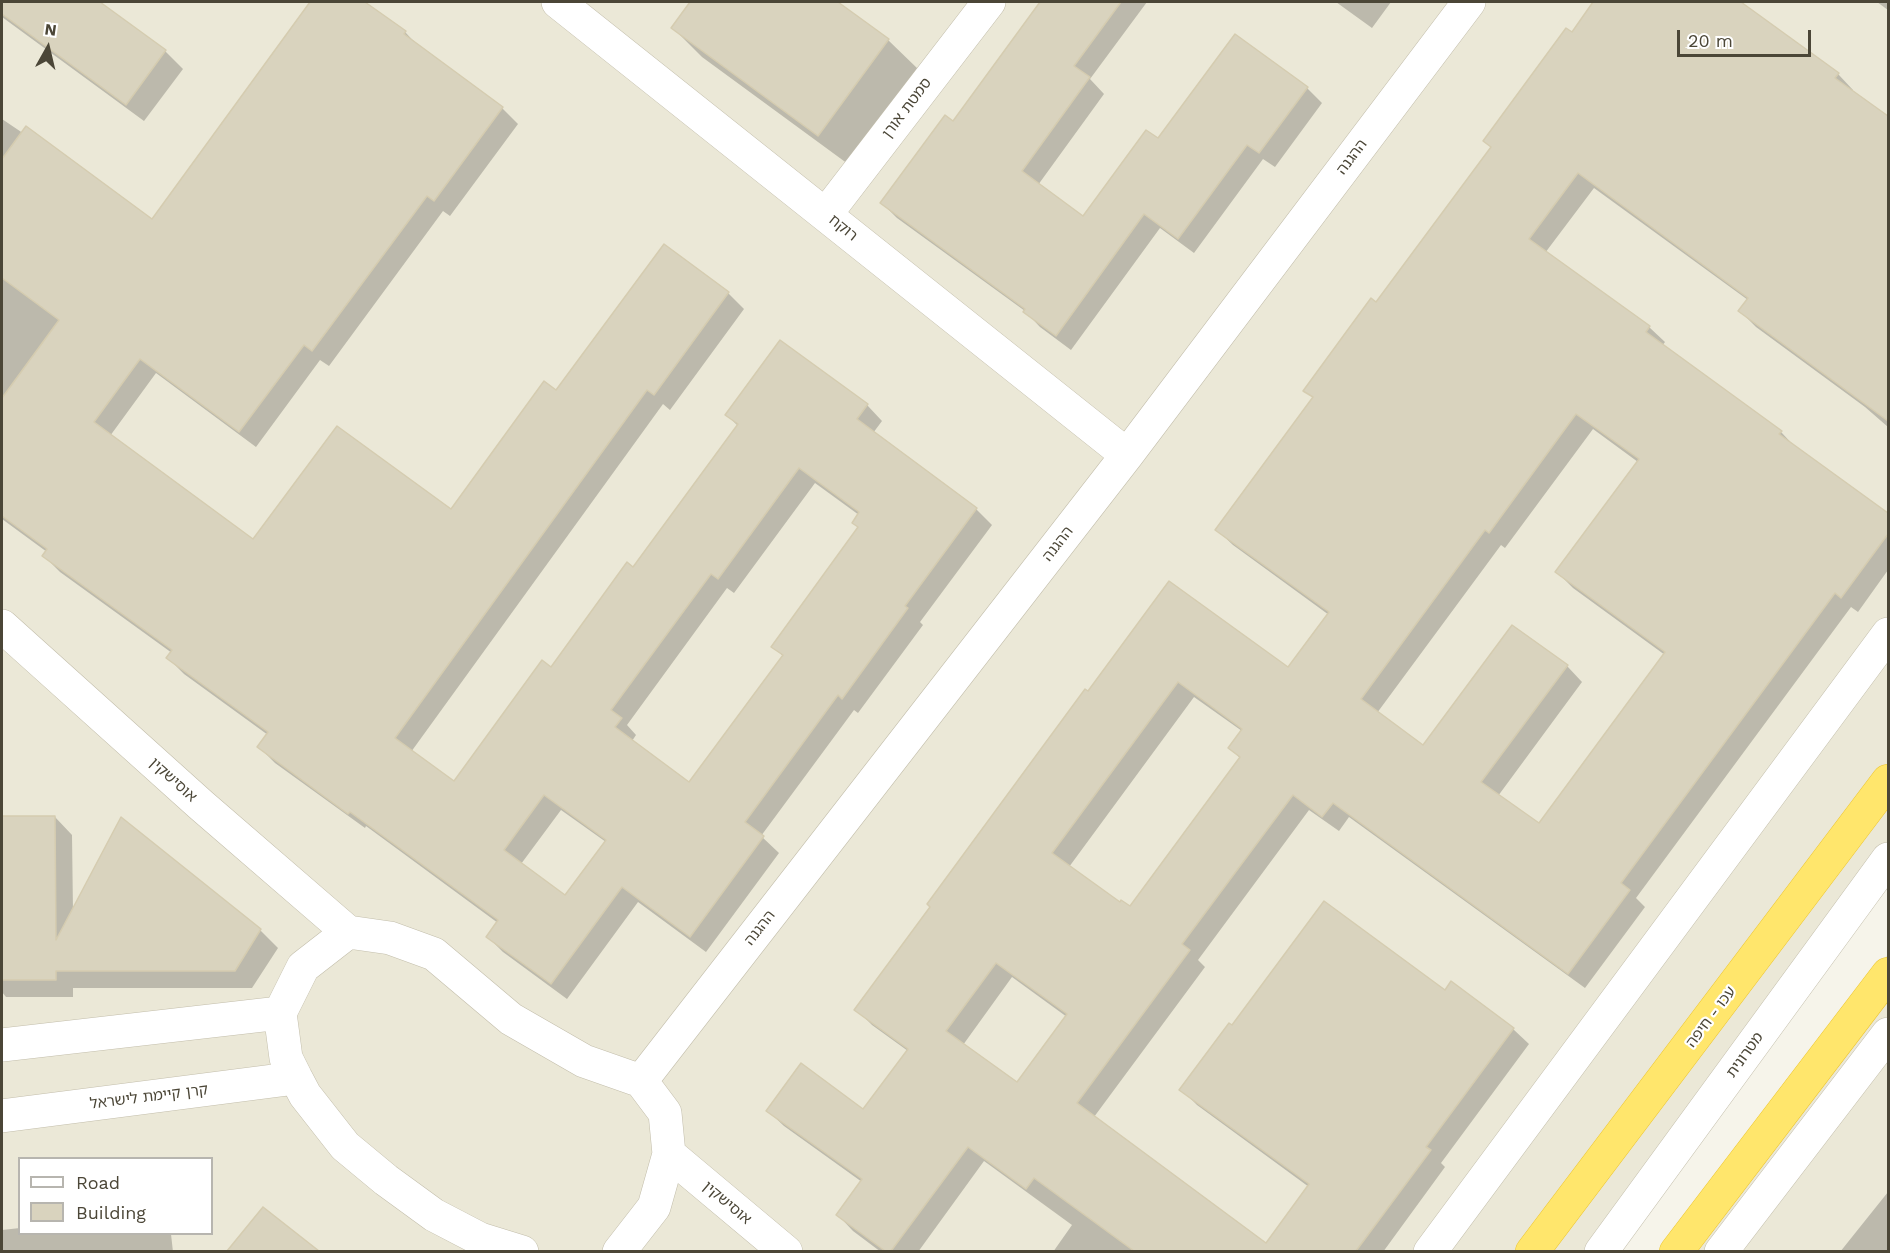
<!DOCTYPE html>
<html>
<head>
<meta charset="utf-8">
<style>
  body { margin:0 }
  #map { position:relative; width:1890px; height:1253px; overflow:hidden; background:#f6f4ea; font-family:"Work Sans",sans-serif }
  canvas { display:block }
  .frame { position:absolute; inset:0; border:3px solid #4b4637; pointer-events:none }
  .legend { position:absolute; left:18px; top:1157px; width:195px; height:78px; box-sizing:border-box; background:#fff; border:2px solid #b7b5af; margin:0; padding:8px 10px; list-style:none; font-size:18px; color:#4b4637 }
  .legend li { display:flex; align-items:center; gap:12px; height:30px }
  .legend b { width:30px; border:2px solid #b7b5af }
  .north { position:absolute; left:18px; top:18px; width:60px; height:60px; -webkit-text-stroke:4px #fff; paint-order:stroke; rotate:8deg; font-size:16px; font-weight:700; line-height:24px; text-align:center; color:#4b4637 }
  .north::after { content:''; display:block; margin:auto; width:21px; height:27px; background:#4b4637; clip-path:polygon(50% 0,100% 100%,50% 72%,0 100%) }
  .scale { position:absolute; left:1677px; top:30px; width:134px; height:27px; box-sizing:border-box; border:3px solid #4b4637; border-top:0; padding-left:8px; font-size:18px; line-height:21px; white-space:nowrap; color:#4b4637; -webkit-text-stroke:4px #fff; paint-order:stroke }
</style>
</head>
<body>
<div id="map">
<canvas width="1890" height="1253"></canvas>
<div class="frame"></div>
<ul class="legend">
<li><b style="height:8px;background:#fff"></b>Road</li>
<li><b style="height:16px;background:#d9d3be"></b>Building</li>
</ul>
<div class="north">N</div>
<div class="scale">20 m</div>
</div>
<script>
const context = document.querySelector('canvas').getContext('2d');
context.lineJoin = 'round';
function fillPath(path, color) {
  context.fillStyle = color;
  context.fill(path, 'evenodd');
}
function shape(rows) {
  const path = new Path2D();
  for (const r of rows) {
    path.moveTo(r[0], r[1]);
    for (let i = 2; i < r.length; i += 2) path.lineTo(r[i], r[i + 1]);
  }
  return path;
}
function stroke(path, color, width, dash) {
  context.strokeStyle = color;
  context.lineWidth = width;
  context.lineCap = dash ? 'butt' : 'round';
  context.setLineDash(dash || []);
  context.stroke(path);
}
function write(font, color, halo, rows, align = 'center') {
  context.font = font + ' "Work Sans","Noto Sans Hebrew",sans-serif';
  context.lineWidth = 4.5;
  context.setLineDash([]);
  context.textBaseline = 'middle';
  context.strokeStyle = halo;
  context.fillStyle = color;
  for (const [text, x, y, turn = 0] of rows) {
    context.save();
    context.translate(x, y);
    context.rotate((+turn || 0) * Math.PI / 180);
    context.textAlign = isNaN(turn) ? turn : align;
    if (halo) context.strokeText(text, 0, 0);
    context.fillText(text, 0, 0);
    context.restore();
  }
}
const residential = shape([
  [2,2,1888,2,1888,864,1622,1251,2,1252],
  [20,1158,212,1158,212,1234,20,1234],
  [1888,954,1888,1251,1669,1251]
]);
const shadow = shape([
  [2,2,97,2,165,51,183,69,144,121,2,17],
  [312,2,362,2,405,32,421,49,502,108,518,124,450,216,443,211,329,366,320,360,256,447,156,373,110,436,253,541,451,511,557,392,664,246,728,293,744,309,670,410,663,404,411,752,454,783,634,569,738,426,727,415,867,405,882,421,873,433,976,509,992,525,920,622,923,625,858,713,854,710,761,836,779,853,706,952,638,902,567,999,503,952,488,937,498,923,366,826,365,828,275,763,259,747,268,735,184,674,168,658,172,653,60,572,44,556,47,552,2,519,2,119,153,221],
  [815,483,859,515,854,523,859,528,773,647,784,657,690,784,632,741,636,735,627,725,727,588,734,593],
  [561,810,606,842,566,897,521,864],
  [692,2,836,2,888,40,918,69,848,164,702,57,673,28],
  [1042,2,1147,2,1090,79,1104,94,1038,185,1084,218,1158,141,1307,88,1322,103,1275,167,1263,159,1194,253,1160,228,1071,350,1040,327,1025,311,897,218,882,203,954,123],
  [1336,2,1391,2,1372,28],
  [1595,2,1738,2,1838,74,1853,90,1852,92,1888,119,1888,310,1886,314,1888,317,1888,427,1865,407,1756,327,1740,311,1748,300,1594,188,1545,253,1649,327,1665,342,1662,346,1781,432,1797,449,1888,515,1888,570,1858,612,1851,607,1636,898,1645,907,1585,988,1349,817,1339,831,1309,810,1198,960,1205,967,1094,1117,1266,1245,1309,1187,1197,1105,1181,1089,1233,1027,1446,992,1513,1029,1529,1044,1441,1163,1445,1167,1383,1252,1053,1252,1072,1225,984,1161,918,1252,881,1252,853,1231,838,1215,862,1182,784,1126,768,1111,864,1111,908,1051,872,1025,856,1009,1169,583,1288,669,1329,615,1233,545,1217,530,1314,399,1305,390,1377,304,1492,148],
  [1593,429,1638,462,1557,572,1573,588,1665,655,1539,826,1498,796,1582,682,1567,666,1424,747,1377,713,1501,545,1505,548],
  [1194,697,1242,731,1230,748,1241,759,1131,908,1120,904,1069,867],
  [1012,977,1067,1017,1017,1084,963,1045],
  [1877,2,1888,2,1888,10],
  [2,817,55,817,72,835,73,912,122,819,260,930,278,948,252,988,73,988,73,997,6,997,2,992],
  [1888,1192,1888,1252,1840,1252],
  [264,1209,316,1252,229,1252],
  [20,1228,20,1234,171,1234,173,1252,2,1252,2,1230]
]);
const building = shape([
  [2,2,100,2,166,50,126,105,2,14,2,2],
  [310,2,365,2,406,31,404,34,503,107,434,201,427,196,312,351,304,345,239,432,140,359,94,422,253,539,337,426,451,509,544,381,556,390,664,244,729,292,654,395,647,390,395,738,454,781,542,660,551,667,627,562,633,567,738,424,725,415,780,340,868,404,857,419,977,508,905,606,908,608,842,699,838,695,745,822,764,836,690,937,622,887,551,984,486,937,498,920,350,812,348,814,257,747,268,732,166,658,172,650,42,556,47,549,2,516,2,398,59,320,2,278,2,159,26,126,152,219,310,2],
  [799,468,859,512,852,523,858,527,771,647,783,655,689,782,615,727,622,718,611,710,711,574,718,579,799,468],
  [544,795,606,840,565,895,504,850,544,795],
  [690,2,838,2,889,39,818,136,671,28,690,2],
  [1040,2,1121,2,1074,66,1090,77,1022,171,1083,216,1146,130,1158,138,1235,34,1308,87,1259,153,1247,145,1178,239,1144,214,1056,336,1023,312,1025,309,880,203,945,115,953,121,1040,2],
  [1593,2,1741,2,1839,73,1835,78,1888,116,1888,421,1738,311,1748,298,1578,173,1529,239,1650,326,1646,332,1782,431,1779,434,1888,513,1888,534,1841,598,1835,593,1621,883,1630,890,1568,974,1333,803,1322,817,1293,795,1182,944,1190,950,1077,1103,1266,1243,1309,1184,1179,1090,1229,1023,1232,1025,1324,901,1445,990,1451,981,1514,1028,1426,1147,1431,1150,1356,1251,1134,1251,1034,1178,1026,1189,968,1147,891,1251,885,1251,836,1215,862,1179,766,1111,801,1063,863,1109,908,1049,854,1010,930,907,927,904,1085,689,1088,691,1169,581,1288,667,1329,612,1215,530,1313,397,1303,391,1371,298,1376,302,1491,147,1483,141,1566,28,1572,32,1593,2],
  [1576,414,1639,459,1555,572,1665,652,1539,823,1481,782,1568,665,1512,625,1423,745,1361,699,1485,530,1489,533,1576,414],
  [1178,682,1242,729,1228,748,1240,757,1130,906,1121,900,1120,902,1052,853,1178,682],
  [996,963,1067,1014,1017,1082,946,1031,996,963],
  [2,816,55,816,56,940,121,817,261,929,235,971,56,971,56,980,2,980,2,816],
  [263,1207,319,1251,227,1251,263,1207]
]);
const minor = shape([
  [558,2,1127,455],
  [826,214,989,2],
  [2,626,201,805,348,932],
  [2,1045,280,1013],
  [641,1081,1127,455,1469,2],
  [2,1116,296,1078],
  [669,1154,786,1252],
  [522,1252,480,1239,434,1215,386,1180,345,1146,305,1095,296,1078,286,1058,280,1013,303,967,348,932,390,938,434,954,511,1019,584,1061,641,1081,665,1113,669,1154,654,1207,619,1252],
  [1430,1252,1888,634],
  [1601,1252,1888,859],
  [1721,1252,1888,1034]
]);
const highway = shape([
  [1532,1252,1888,781],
  [1676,1252,1888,974]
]);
const streetNames = [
  ["סמטת אורן",907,108,-53],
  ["ההגנה",1352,157,-53],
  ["רוקח",843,228,39],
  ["ההגנה",1058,544,-52],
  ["אוסישקין",173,780,42],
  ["ההגנה",760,928,-52],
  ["עכו - חיפה",1711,1017,-53],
  ["מטרונית",1745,1055,-54],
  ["קרן קיימת לישראל",149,1097,-7],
  ["אוסישקין",727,1203,40]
];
fillPath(residential, '#ebe8d7');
fillPath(shadow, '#0003');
fillPath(building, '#d9d3be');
stroke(building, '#d5ccb0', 1.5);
stroke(minor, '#c3beab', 34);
stroke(highway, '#ecc42e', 34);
stroke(minor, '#fff', 33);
stroke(highway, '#ffe66c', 33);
write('15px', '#4b4637', '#fff', streetNames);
</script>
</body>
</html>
